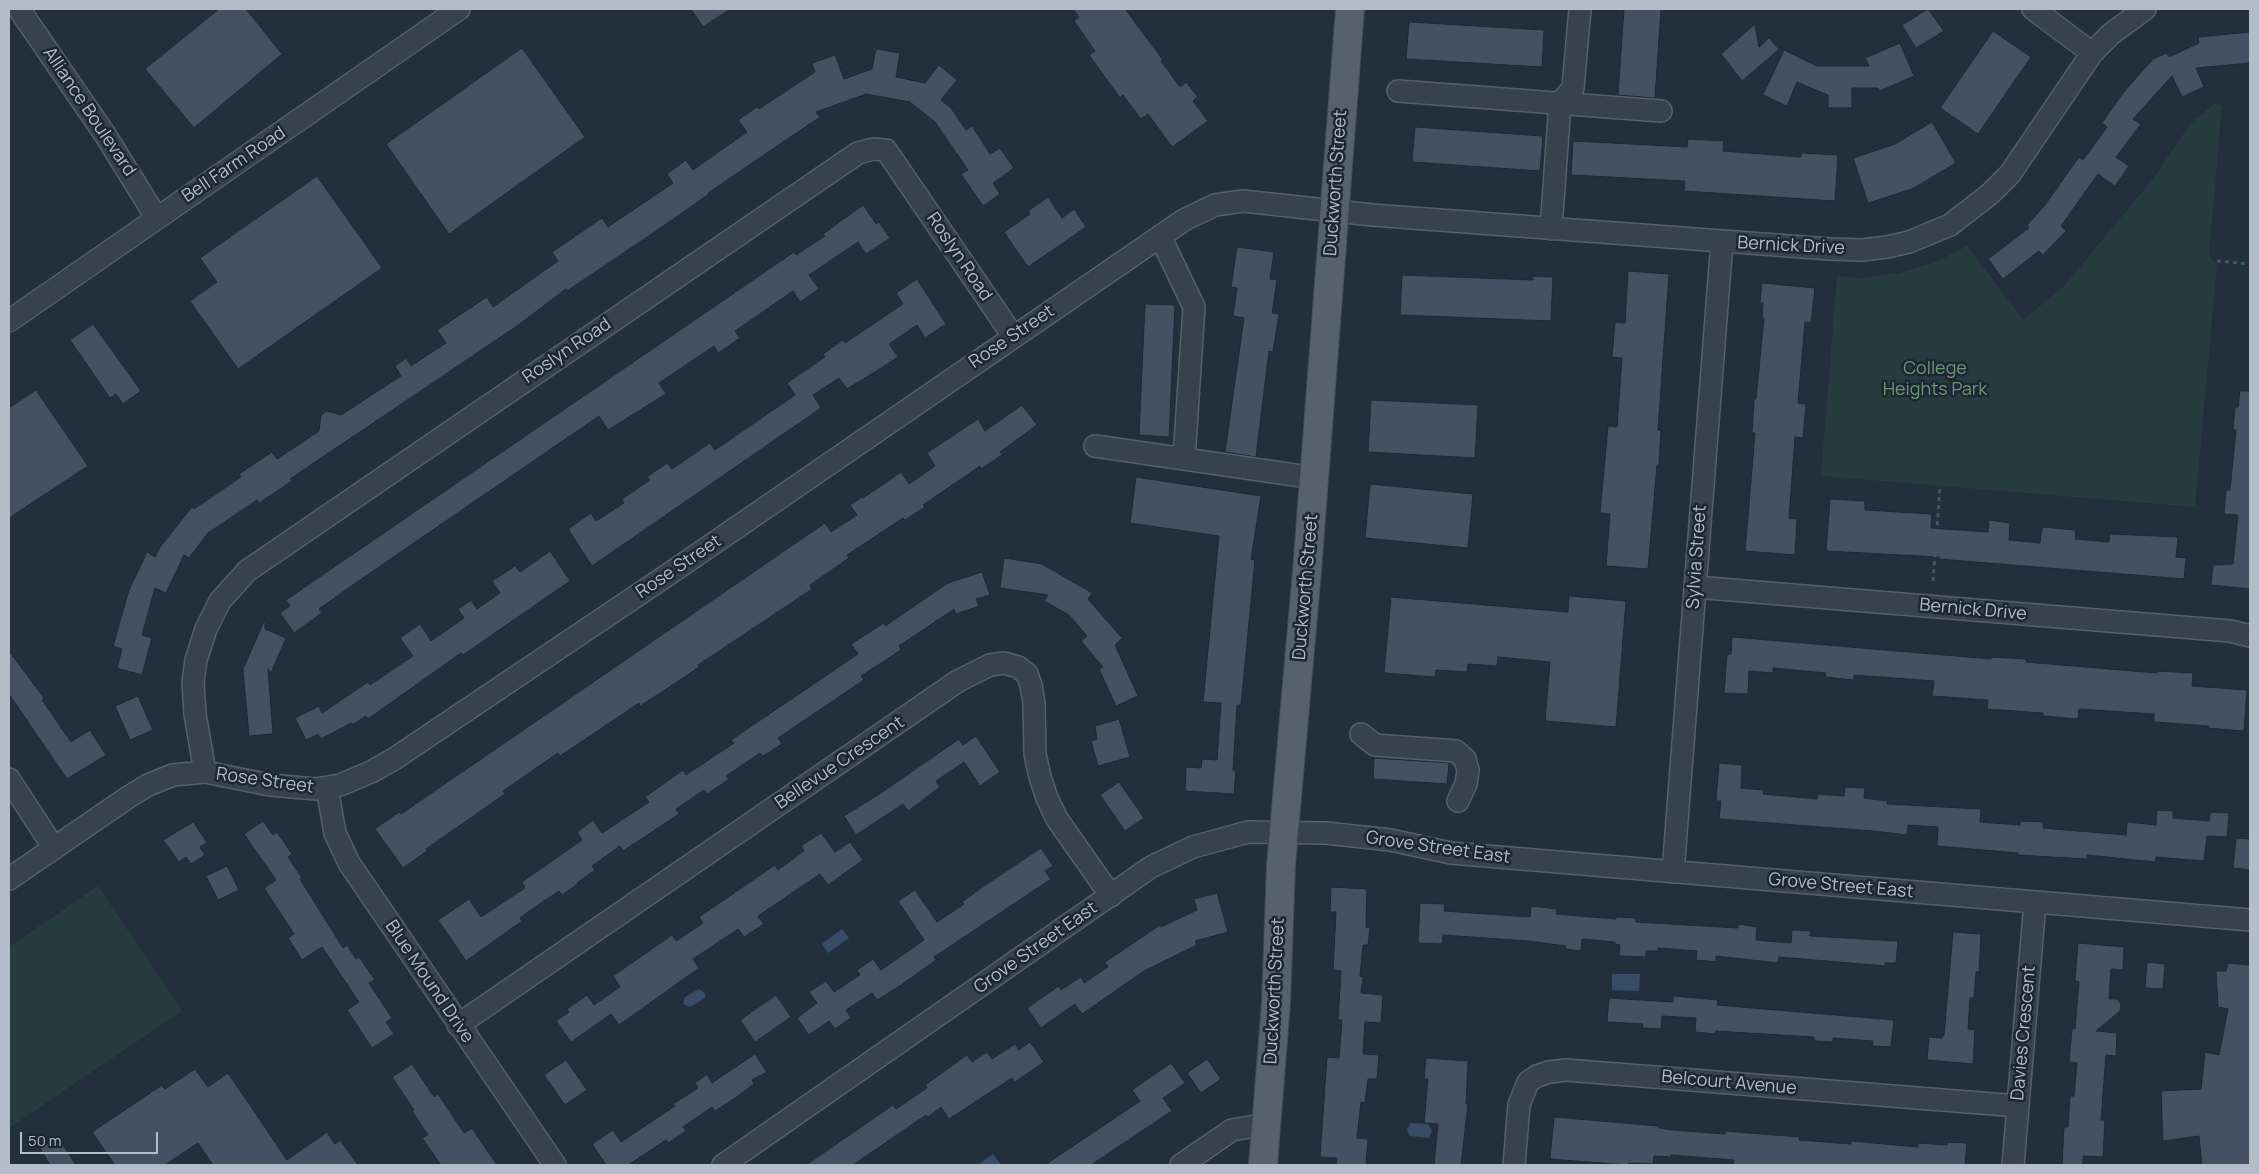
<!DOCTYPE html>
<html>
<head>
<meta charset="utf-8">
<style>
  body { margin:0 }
  #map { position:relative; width:2259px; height:1174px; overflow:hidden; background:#242f3e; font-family:Manrope,sans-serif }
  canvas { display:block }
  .frame { position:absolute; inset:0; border:10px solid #b4bcc9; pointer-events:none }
  .scale { position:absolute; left:20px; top:1132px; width:138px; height:22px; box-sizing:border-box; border:2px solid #b4bcc9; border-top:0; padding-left:6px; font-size:15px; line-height:18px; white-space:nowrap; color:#b4bcc9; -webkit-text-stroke:4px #1d2633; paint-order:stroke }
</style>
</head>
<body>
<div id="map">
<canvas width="2259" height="1174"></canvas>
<div class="frame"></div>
<div class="scale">50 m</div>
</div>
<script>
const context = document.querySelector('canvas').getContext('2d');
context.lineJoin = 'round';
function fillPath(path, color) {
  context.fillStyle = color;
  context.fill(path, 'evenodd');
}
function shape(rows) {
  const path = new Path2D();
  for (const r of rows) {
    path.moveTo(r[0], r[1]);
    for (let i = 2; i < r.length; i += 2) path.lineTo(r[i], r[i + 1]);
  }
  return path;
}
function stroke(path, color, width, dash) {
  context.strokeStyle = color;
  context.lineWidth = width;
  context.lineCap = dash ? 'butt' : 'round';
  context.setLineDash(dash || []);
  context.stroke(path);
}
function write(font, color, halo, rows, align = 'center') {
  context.font = font + ' Manrope,sans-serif';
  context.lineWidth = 5;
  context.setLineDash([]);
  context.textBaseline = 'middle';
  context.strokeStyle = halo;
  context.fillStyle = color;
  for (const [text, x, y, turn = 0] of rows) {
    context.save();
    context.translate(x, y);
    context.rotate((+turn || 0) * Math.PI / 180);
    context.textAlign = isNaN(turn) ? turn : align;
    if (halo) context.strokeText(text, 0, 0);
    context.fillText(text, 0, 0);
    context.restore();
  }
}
const green = shape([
  [2214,104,2222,105,2209,255,2217,265,2195,507,1821,476,1837,276,1860,278,1899,273,1936,262,1967,246,2023,320,2064,286,2152,180,2190,124],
  [98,886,182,1011,9,1128,9,947]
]);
const water = shape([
  [842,929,849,938,828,953,822,944],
  [1612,974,1640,974,1639,991,1612,990],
  [699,989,705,993,705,998,690,1007,683,1004,685,997],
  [1411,1123,1428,1124,1432,1131,1429,1138,1410,1136,1407,1129],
  [993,1154,1001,1165,980,1165,979,1164]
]);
const building = shape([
  [219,9,246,9,282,54,194,128,145,69,219,9],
  [691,9,730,9,703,27,691,9],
  [1073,9,1125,9,1163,60,1161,61,1180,87,1186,82,1198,97,1193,101,1208,121,1172,147,1148,114,1141,119,1123,95,1120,98,1089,55,1095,51,1074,21,1079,17,1073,9],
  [1624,9,1661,9,1655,98,1618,95,1624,9],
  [1928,9,1944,31,1916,48,1902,25,1928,9],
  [1409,22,1544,30,1542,67,1406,59,1409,22],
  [1755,24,1759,47,1769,38,1779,49,1742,81,1721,54,1755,24],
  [1993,31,2031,57,1978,134,1940,108,1993,31],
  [2250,32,2250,63,2196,68,2204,87,2182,97,2172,76,2133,119,2141,124,2116,157,2129,166,2115,186,2098,174,2061,226,2066,231,2043,255,2039,251,2003,279,1988,259,2029,228,2027,225,2045,205,2079,157,2083,160,2107,127,2102,123,2123,93,2153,59,2167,53,2169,57,2199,43,2198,37,2250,32],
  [1900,43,1914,76,1880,91,1878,88,1852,88,1852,108,1828,108,1828,95,1797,82,1787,106,1763,95,1784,50,1817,66,1869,66,1865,58,1900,43],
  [522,48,585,137,449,234,386,144,522,48],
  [876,49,900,53,896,77,925,83,939,65,957,80,941,100,951,108,966,130,972,126,990,154,1000,148,1014,168,993,183,1000,194,983,206,961,174,968,170,935,122,910,102,866,94,816,112,820,117,708,193,709,194,659,229,567,291,566,289,517,326,290,479,292,481,259,503,257,500,208,533,189,558,184,555,166,593,155,588,142,635,152,638,142,675,117,668,122,649,113,646,129,590,147,552,155,557,160,547,192,507,194,509,241,477,239,474,272,452,277,459,319,431,321,415,327,411,341,415,401,376,395,366,406,358,411,366,446,343,437,330,487,297,493,307,558,261,552,252,602,218,608,227,673,183,667,174,686,160,693,170,747,132,738,120,757,107,759,109,815,72,812,63,835,55,844,79,872,69,876,49],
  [1932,122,1956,163,1912,189,1868,203,1853,158,1895,144,1932,122],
  [1415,127,1543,136,1540,171,1412,162,1415,127],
  [1688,139,1724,141,1723,151,1801,157,1801,153,1838,155,1835,201,1684,191,1685,181,1571,175,1573,141,1687,147,1688,139],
  [317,176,382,268,238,369,190,301,217,282,200,258,317,176],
  [1048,197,1062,218,1074,209,1086,227,1028,267,1004,232,1030,214,1028,211,1048,197],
  [863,205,876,224,879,222,890,238,866,254,858,242,809,275,819,289,800,302,793,291,735,331,740,338,718,353,714,346,659,383,666,394,608,430,599,416,357,582,319,609,322,613,294,633,280,613,290,606,286,600,794,252,796,255,825,236,823,234,863,205],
  [1237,247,1274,252,1270,279,1277,280,1272,313,1279,314,1273,352,1269,351,1256,457,1225,452,1244,318,1233,316,1237,288,1231,287,1237,247],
  [1628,271,1669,274,1658,430,1661,431,1660,447,1659,465,1657,465,1648,569,1606,566,1610,514,1600,513,1608,426,1617,427,1622,358,1612,357,1615,322,1625,323,1628,271],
  [1402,275,1533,280,1533,276,1553,277,1551,321,1400,315,1402,275],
  [917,279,946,324,925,338,917,325,889,344,898,357,886,365,847,389,839,378,813,395,821,408,592,566,568,529,591,513,596,521,624,503,622,499,650,480,647,477,667,463,672,469,710,443,715,450,795,395,787,383,825,357,823,354,843,340,845,343,903,304,896,293,917,279],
  [1762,283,1815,288,1811,323,1805,322,1798,403,1806,404,1803,438,1795,437,1789,518,1797,519,1795,555,1745,551,1755,433,1752,433,1754,399,1756,399,1764,318,1762,318,1763,303,1760,302,1762,283],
  [1145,304,1175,305,1169,437,1139,435,1145,304],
  [93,324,141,391,123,404,116,394,110,398,70,340,93,324],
  [36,390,88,466,9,518,9,408,36,390],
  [2240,391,2250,391,2250,589,2211,585,2213,565,2233,564,2238,515,2224,514,2226,490,2230,490,2236,430,2233,430,2235,407,2238,407,2240,391],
  [1371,400,1478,405,1475,458,1368,452,1371,400],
  [1022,405,1037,425,1000,452,1002,455,981,469,980,466,923,505,925,507,905,520,903,518,847,555,849,558,810,585,812,589,698,665,699,667,677,682,640,706,639,703,560,756,558,753,503,791,505,794,426,849,427,851,403,868,375,829,399,812,401,814,825,523,831,532,857,515,850,505,862,497,863,498,901,472,909,484,935,466,927,453,978,419,985,431,1022,405],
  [1136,477,1261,496,1251,559,1255,560,1241,705,1237,705,1233,770,1236,770,1234,794,1185,791,1186,767,1201,768,1202,759,1217,760,1221,703,1203,702,1219,536,1130,523,1136,477],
  [1370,484,1473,494,1468,548,1365,538,1370,484],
  [1830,499,1865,501,1865,510,1932,514,1931,528,1988,532,1989,520,2010,523,2009,540,2040,543,2042,527,2076,530,2075,539,2109,542,2110,534,2178,537,2176,557,2186,558,2184,579,1939,559,1939,557,1826,551,1830,499],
  [550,551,570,581,463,655,461,653,368,719,366,716,352,725,351,723,321,739,318,734,306,740,295,718,319,706,322,713,368,682,370,685,413,656,400,638,420,624,431,641,464,618,458,609,471,600,477,609,500,593,492,581,515,566,520,572,550,551],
  [1004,558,1042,564,1092,593,1088,599,1122,638,1115,645,1138,696,1116,706,1099,669,1103,667,1081,641,1087,636,1069,615,1044,601,1048,595,1000,588,1004,558],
  [982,572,990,595,976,599,979,606,956,614,954,609,899,646,901,650,861,676,864,680,778,738,782,744,763,756,760,753,726,776,729,779,707,794,704,790,676,809,679,814,623,851,620,846,592,866,595,870,577,883,578,884,562,895,559,891,532,909,520,918,522,921,466,961,438,920,469,899,481,917,525,888,522,882,582,840,577,832,593,820,602,833,649,802,645,797,683,770,686,775,734,743,731,740,858,654,851,644,884,623,885,626,948,583,982,572],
  [1569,596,1626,601,1616,727,1545,721,1550,662,1498,657,1497,666,1468,664,1467,672,1436,670,1435,677,1384,673,1391,597,1568,612,1569,596],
  [265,619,265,629,286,638,271,673,268,669,273,734,249,736,243,669,265,619],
  [1732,637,1991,659,1991,657,2026,659,2026,662,2157,673,2157,671,2193,673,2192,686,2247,690,2244,731,2208,728,2209,726,2154,722,2154,714,2079,709,2078,719,2043,716,2043,713,1987,709,1988,700,1932,696,1934,681,1854,675,1854,680,1825,677,1826,673,1773,668,1773,673,1749,671,1748,694,1724,693,1727,654,1731,654,1732,637],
  [9,651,44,698,42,700,71,742,90,730,106,755,67,779,9,694,9,651],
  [138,696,153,730,130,740,115,706,138,696],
  [1119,719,1130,757,1098,766,1091,741,1097,739,1095,726,1119,719],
  [976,736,1000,772,980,786,964,762,936,781,940,787,908,811,903,804,856,835,844,816,881,793,959,739,963,745,976,736],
  [1374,758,1449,763,1447,784,1373,779,1374,758],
  [1719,763,1742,765,1741,788,1764,790,1763,794,1817,799,1818,794,1844,796,1845,787,1865,788,1864,798,1888,801,1887,804,1981,809,1980,822,2020,825,2020,821,2043,822,2043,828,2126,835,2127,822,2156,825,2157,810,2173,811,2173,818,2209,821,2210,812,2229,813,2227,837,2207,836,2204,861,2156,857,2155,862,2087,855,2087,859,2018,855,2018,853,1937,846,1938,827,1908,825,1907,835,1873,831,1719,819,1721,801,1716,801,1719,763],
  [1119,782,1144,818,1125,831,1100,795,1119,782],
  [263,821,273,835,277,832,292,854,288,857,302,878,300,879,343,948,347,945,356,959,359,957,375,980,369,983,392,1018,386,1022,394,1034,372,1048,347,1010,359,1002,322,947,302,960,288,938,294,934,264,888,276,880,244,834,263,821],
  [193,822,207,842,200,847,205,855,191,864,186,857,179,862,163,840,193,822],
  [821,833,835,852,850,842,863,860,828,885,820,874,758,916,764,924,744,937,738,929,693,959,699,968,619,1025,611,1014,571,1042,556,1021,569,1012,567,1009,587,995,594,1005,620,987,613,976,672,935,676,941,703,923,699,917,775,865,778,870,804,851,801,846,821,833],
  [2236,838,2250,839,2250,870,2233,868,2236,838],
  [1041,848,1053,866,1045,871,1051,879,934,957,936,960,901,985,877,1000,872,993,846,1010,851,1018,835,1029,829,1021,809,1035,797,1018,817,1003,809,992,826,981,834,992,860,975,857,970,873,959,881,970,924,940,898,901,915,890,937,922,964,904,962,902,984,886,1041,848],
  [227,866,239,890,218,900,206,876,227,866],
  [1331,887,1367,889,1366,927,1370,928,1368,945,1363,945,1360,976,1363,977,1361,993,1383,995,1381,1023,1365,1022,1363,1054,1379,1055,1377,1079,1368,1079,1365,1103,1361,1102,1357,1138,1368,1139,1366,1165,1336,1165,1337,1158,1320,1157,1327,1057,1339,1058,1342,1020,1338,1020,1341,971,1333,970,1336,912,1330,912,1331,887],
  [1217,893,1228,932,1195,941,1197,945,1144,971,1082,1014,1075,1004,1041,1028,1027,1008,1059,986,1061,990,1081,977,1084,983,1108,967,1105,962,1160,925,1161,927,1197,910,1194,899,1217,893],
  [1420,903,1445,904,1444,911,1530,917,1531,906,1557,909,1556,914,1616,919,1616,917,1636,918,1636,922,1738,928,1738,924,1757,927,1756,940,1791,943,1792,930,1811,931,1810,936,1898,941,1896,963,1885,963,1885,966,1779,957,1778,963,1716,956,1716,962,1696,960,1697,951,1658,948,1658,951,1646,951,1646,957,1619,956,1620,945,1615,944,1615,942,1582,939,1581,951,1565,949,1566,946,1528,941,1443,935,1442,944,1418,943,1420,903],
  [1953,932,1981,934,1979,972,1976,972,1974,998,1970,998,1968,1029,1975,1030,1973,1064,1927,1060,1929,1037,1942,1038,1944,1035,1953,932],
  [2078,943,2124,947,2123,970,2111,969,2109,999,2117,999,2121,1004,2120,1011,2096,1031,2117,1033,2116,1056,2106,1055,2101,1120,2105,1120,2103,1157,2083,1156,2083,1165,2062,1165,2064,1127,2068,1127,2070,1096,2074,1096,2077,1063,2069,1062,2072,1029,2075,1029,2079,982,2075,981,2078,943],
  [2147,962,2165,964,2163,989,2145,988,2147,962],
  [2228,963,2250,965,2250,1165,2202,1165,2199,1136,2163,1141,2161,1091,2201,1089,2205,1052,2219,1055,2228,1009,2218,1007,2216,971,2226,971,2228,963],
  [776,995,791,1017,755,1042,740,1020,776,995],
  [1673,996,1718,1000,1717,1005,1894,1020,1891,1047,1872,1046,1873,1041,1833,1038,1833,1042,1814,1041,1814,1037,1716,1031,1715,1034,1695,1032,1696,1018,1662,1016,1661,1029,1642,1028,1643,1024,1607,1022,1609,998,1673,1002,1673,996],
  [1030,1042,1044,1062,1015,1082,1012,1078,949,1119,941,1107,928,1117,926,1115,853,1165,806,1165,893,1105,896,1109,927,1088,925,1085,967,1055,972,1062,987,1052,992,1059,1015,1044,1019,1050,1030,1042],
  [755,1054,767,1072,752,1080,754,1084,735,1098,715,1111,712,1107,683,1127,686,1131,668,1143,666,1140,628,1165,606,1165,592,1144,613,1130,621,1142,675,1106,673,1104,698,1088,695,1083,707,1074,712,1083,755,1054],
  [1426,1058,1468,1061,1466,1104,1468,1104,1461,1165,1434,1165,1438,1124,1424,1123,1428,1079,1424,1079,1426,1058],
  [1207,1059,1221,1079,1201,1093,1187,1073,1207,1059],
  [566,1060,587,1090,565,1105,544,1075,566,1060],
  [1171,1063,1185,1083,1163,1098,1172,1111,1091,1165,1045,1165,1140,1101,1132,1090,1171,1063],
  [412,1064,434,1097,438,1094,464,1133,472,1128,497,1165,441,1165,422,1138,428,1135,412,1111,414,1110,392,1077,412,1064],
  [195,1069,208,1087,228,1073,287,1160,327,1132,335,1144,340,1140,358,1165,213,1165,198,1143,165,1165,115,1165,92,1132,162,1085,165,1089,195,1069],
  [1554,1117,1659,1126,1659,1128,1673,1130,1725,1134,1725,1131,1800,1137,1799,1140,1851,1144,1851,1141,1918,1147,1918,1143,1947,1145,1947,1142,1967,1143,1965,1165,1733,1165,1734,1160,1671,1155,1671,1157,1654,1156,1653,1164,1629,1163,1628,1165,1550,1159,1554,1117],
  [58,1137,76,1165,50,1165,40,1148,58,1137]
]);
const path = shape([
  [2217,261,2250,264],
  [1933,581,1940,488]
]);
const minor = shape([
  [19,9,106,136,156,217],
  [2033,9,2092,53],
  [1398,91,1661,111],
  [1551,229,1560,103,1573,88,1580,9],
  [1160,236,1194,307,1184,459],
  [9,321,459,9],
  [1095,446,1315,478],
  [1695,587,2230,631,2250,636],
  [1361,734,1375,745,1456,751,1465,759,1468,770,1466,784,1458,801],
  [205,772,195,714,193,682,196,660,206,629,220,601,247,571,858,153,873,149,886,150,1013,336],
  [9,779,54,848],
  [327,788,335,833,349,863,555,1165],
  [1673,872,1722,241],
  [9,879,127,798,148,785,173,775,205,772,270,785,316,789,340,785,371,772,394,759,669,574,1184,220,1215,205,1243,201,1372,215,1722,241,1830,249,1862,250,1887,247,1909,242,1950,225,1990,194,2010,174,2092,53,2111,34,2145,9],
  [458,1025,958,681,990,665,1004,663,1018,667,1027,674,1031,685,1034,703,1035,754,1040,777,1047,798,1057,819,1111,896],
  [723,1165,1151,867,1193,847,1248,832,1326,833,1390,840,1451,853,2250,920],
  [1181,1165,1232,1130,1267,1124],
  [1514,1165,1519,1105,1528,1082,1537,1076,1549,1072,1566,1070,2018,1106],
  [2013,1165,2035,902]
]);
const major = shape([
  [1263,1165,1276,1003,1281,865,1307,571,1350,9]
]);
const streetNames = [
  ["Alliance Boulevard",89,112,56],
  ["Bell Farm Road",234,165,-34],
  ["Duckworth Street",1336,183,-86],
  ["Bernick Drive",1791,246,3],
  ["Roslyn Road",959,257,56],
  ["Rose Street",1012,337,-34],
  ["Roslyn Road",567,351,-34],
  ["Sylvia Street",1697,557,-86],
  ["Rose Street",679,567,-34],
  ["Duckworth Street",1306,587,-85],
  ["Bernick Drive",1973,610,5],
  ["Bellevue Crescent",840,763,-34],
  ["Rose Street",265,781,8],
  ["Grove Street East",1438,848,8],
  ["Grove Street East",1841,886,5],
  ["Grove Street East",1036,948,-35],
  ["Blue Mound Drive",429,982,56],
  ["Duckworth Street",1275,991,-87],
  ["Davies Crescent",2024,1033,-85],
  ["Belcourt Avenue",1729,1083,5]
];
const parkNames = [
  ["College",1935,369],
  ["Heights Park",1935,390]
];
fillPath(green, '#263c3f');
fillPath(water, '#394c67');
fillPath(building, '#455162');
stroke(building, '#1f2835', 1);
stroke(minor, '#565f6c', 24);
stroke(major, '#414a57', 30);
stroke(path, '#44595c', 3, [4, 4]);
stroke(minor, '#38414e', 21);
stroke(major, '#56606e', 28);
write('18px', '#b4bcc9', '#1d2633', streetNames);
write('18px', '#6b9a76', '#1d2633', parkNames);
</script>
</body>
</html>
